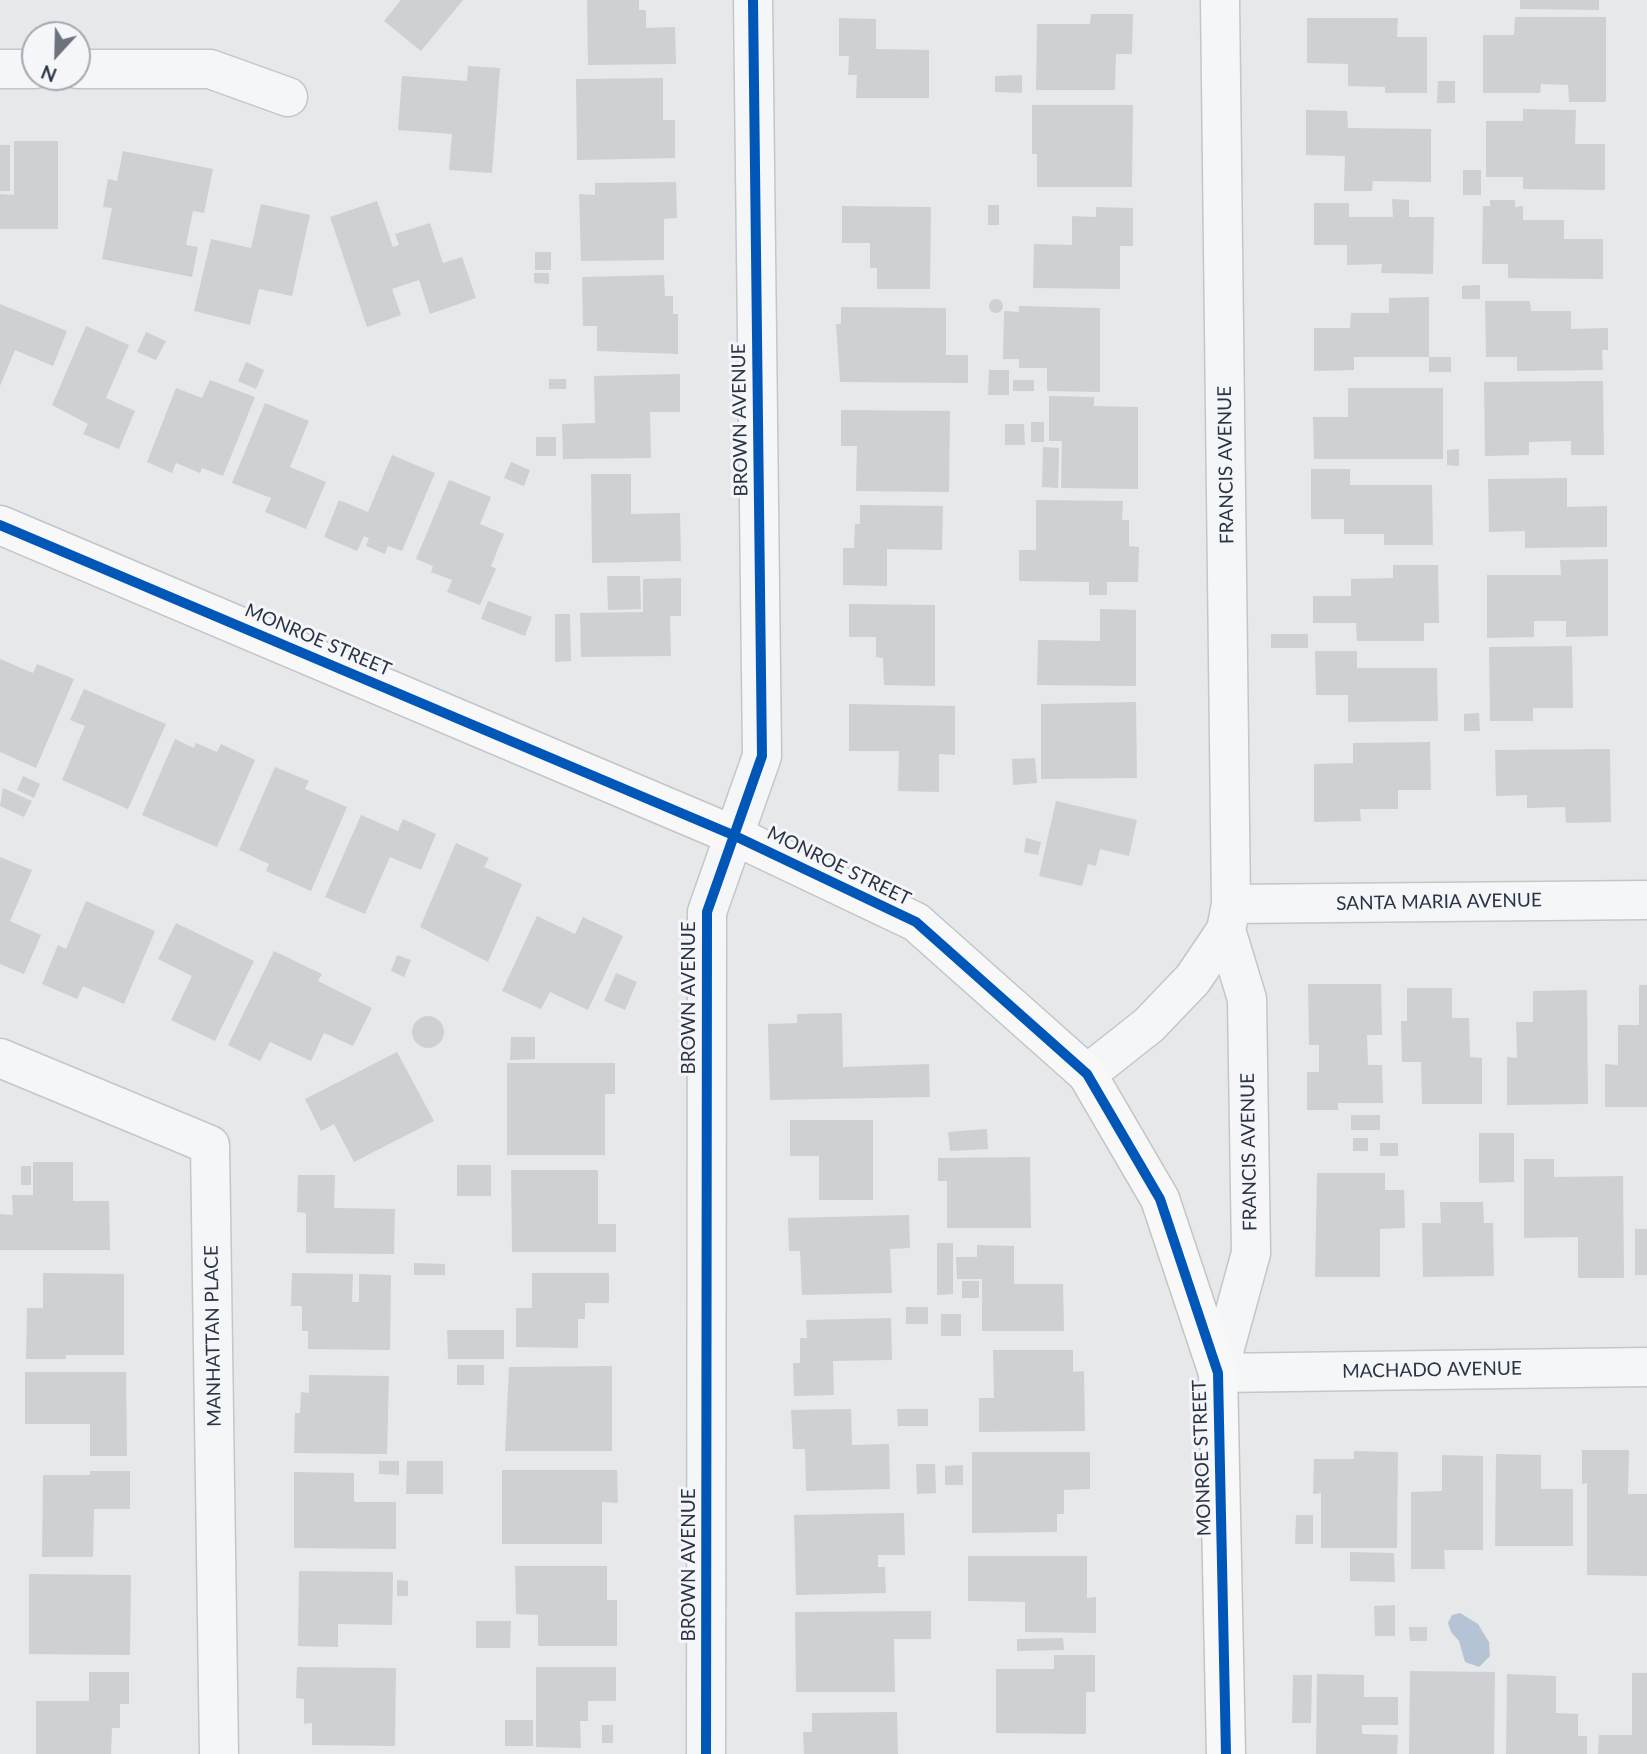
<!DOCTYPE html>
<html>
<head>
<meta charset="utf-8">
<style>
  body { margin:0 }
  #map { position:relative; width:1647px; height:1754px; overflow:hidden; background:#e6e8ea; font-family:Lato,sans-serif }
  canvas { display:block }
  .north { position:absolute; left:21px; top:21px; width:70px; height:70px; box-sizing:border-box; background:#f4f6f9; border:2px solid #a4a8b1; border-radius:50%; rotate:202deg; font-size:19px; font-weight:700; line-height:28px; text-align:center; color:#2b3445 }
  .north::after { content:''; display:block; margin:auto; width:24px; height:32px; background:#6c737f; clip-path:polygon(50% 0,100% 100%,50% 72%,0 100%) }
</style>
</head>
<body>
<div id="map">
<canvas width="1647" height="1754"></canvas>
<div class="north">N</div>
</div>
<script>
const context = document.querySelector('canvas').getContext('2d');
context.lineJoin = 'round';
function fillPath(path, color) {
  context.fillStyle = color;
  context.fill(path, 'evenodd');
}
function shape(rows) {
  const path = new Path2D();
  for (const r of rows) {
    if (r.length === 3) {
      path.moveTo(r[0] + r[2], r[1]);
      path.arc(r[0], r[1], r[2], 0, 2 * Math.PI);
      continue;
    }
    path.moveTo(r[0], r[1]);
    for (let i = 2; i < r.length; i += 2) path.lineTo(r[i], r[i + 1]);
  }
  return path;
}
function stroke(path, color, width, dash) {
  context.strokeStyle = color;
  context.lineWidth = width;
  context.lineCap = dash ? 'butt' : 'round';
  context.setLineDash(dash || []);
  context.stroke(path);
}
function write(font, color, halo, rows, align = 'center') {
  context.font = font + ' Lato,sans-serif';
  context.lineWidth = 6;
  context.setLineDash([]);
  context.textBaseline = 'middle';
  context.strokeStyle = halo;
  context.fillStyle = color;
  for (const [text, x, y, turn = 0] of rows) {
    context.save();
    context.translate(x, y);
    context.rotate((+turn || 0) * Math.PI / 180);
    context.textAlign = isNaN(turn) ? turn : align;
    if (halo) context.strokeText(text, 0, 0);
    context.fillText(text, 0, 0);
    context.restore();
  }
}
const water = shape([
  [1460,1613,1478,1624,1489,1642,1490,1656,1479,1667,1465,1662,1459,1641,1451,1632,1448,1623,1452,1615]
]);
const building = shape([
  [401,0,463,0,421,51,384,21],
  [587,0,639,0,639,10,646,10,646,28,675,27,676,64,588,65],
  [1520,0,1599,0,1599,10,1520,9],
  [1091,14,1133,14,1132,54,1116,54,1115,90,1036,90,1037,24,1090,24],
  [1515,17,1606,17,1606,102,1569,102,1568,85,1541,84,1540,93,1483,93,1483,35,1514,35],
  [839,18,876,19,876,49,929,50,929,98,856,98,857,75,848,75,849,56,839,56],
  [1307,18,1398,18,1397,37,1427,37,1427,93,1385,93,1385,87,1348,86,1348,64,1307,63],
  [468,66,500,68,492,173,449,170,452,134,398,130,402,76,467,81],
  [1022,75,1022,93,995,92,995,76],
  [663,78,663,120,675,120,675,158,577,160,576,79],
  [1438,81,1455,81,1455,103,1437,103],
  [1032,105,1133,105,1132,187,1037,187,1037,154,1032,154],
  [1523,109,1576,110,1575,144,1605,144,1605,190,1523,189,1523,177,1486,177,1486,121,1523,121],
  [1306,110,1347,111,1348,128,1431,129,1431,182,1373,181,1372,191,1344,191,1345,156,1306,155],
  [14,141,58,141,58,229,0,229,0,194,14,195],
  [0,145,10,145,10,191,0,191],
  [123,151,213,169,204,213,193,211,186,245,198,247,192,277,102,259,112,208,103,207,108,179,117,181],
  [1463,170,1481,170,1481,195,1463,195],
  [676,182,677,218,664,219,664,260,581,261,579,194,595,195,595,183],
  [1392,199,1409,200,1409,217,1434,217,1433,274,1381,273,1382,264,1347,265,1347,245,1314,245,1314,203,1349,203,1349,217,1393,217],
  [1490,200,1515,200,1515,207,1523,206,1523,220,1564,220,1564,239,1603,239,1603,279,1508,278,1508,264,1482,264,1483,206,1490,206],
  [377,201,393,247,399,245,395,234,430,223,443,263,462,257,476,298,430,314,419,280,392,289,401,315,367,327,330,217],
  [261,204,310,215,292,296,259,289,250,325,194,311,211,239,251,248],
  [988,205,999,205,999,225,988,225],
  [842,206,931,207,930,289,877,289,877,268,870,268,870,243,842,243],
  [1096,207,1133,208,1133,246,1120,246,1120,289,1033,288,1034,244,1072,245,1072,216,1096,217],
  [535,252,551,252,551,270,535,270],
  [534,273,549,273,549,284,534,283],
  [664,275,665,296,673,296,673,314,678,314,678,354,597,351,597,326,583,326,582,277],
  [1480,285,1480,299,1462,299,1462,286],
  [1429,297,1429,357,1354,357,1354,370,1314,371,1314,328,1350,328,1351,313,1389,313,1389,298],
  [996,306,7],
  [1485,301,1530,301,1531,311,1571,311,1571,329,1608,328,1608,350,1602,350,1603,370,1517,371,1517,357,1486,357],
  [0,304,67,331,53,366,15,350,0,386],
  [1019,306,1100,308,1100,392,1047,391,1047,368,1019,368,1019,359,1003,359,1004,311,1019,312],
  [841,307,946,308,946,355,968,355,968,383,840,382,836,324,841,324],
  [86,326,129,345,106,398,135,411,119,449,83,434,88,424,52,405],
  [146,332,166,341,156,360,137,352],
  [1429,357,1451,357,1451,372,1429,372],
  [246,362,264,370,256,389,238,381],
  [989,370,1009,370,1009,395,988,395],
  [680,374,680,412,650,412,651,458,563,459,562,424,595,423,594,376],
  [549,379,566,379,566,389,549,389],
  [210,380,255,397,223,476,202,468,200,473,176,463,172,473,147,462,176,388,202,398],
  [1013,380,1034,380,1034,391,1013,391],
  [1603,381,1604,455,1571,455,1571,441,1529,442,1529,455,1485,456,1484,382],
  [1348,388,1443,388,1443,459,1314,459,1313,417,1348,417],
  [1049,396,1094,397,1094,406,1138,407,1138,489,1061,488,1062,441,1049,441],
  [265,403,309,421,290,467,326,482,306,529,265,512,271,498,232,483],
  [841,410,950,411,949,492,856,491,857,446,841,446],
  [1031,422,1044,422,1044,442,1031,442],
  [1005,424,1024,424,1025,445,1005,445],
  [536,437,556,437,556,456,536,456],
  [1043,447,1059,448,1058,488,1042,487],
  [1459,449,1459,466,1447,465,1447,450],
  [392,455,435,473,402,551,388,546,385,554,366,546,369,538,364,536,357,551,324,537,339,500,368,512],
  [511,462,530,470,524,486,504,478],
  [1311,469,1350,469,1350,485,1432,485,1433,545,1384,545,1384,534,1344,534,1344,519,1311,519],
  [591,474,631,474,631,514,680,513,681,561,592,563],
  [1567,478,1567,507,1607,506,1607,547,1525,548,1525,531,1489,532,1488,479],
  [449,480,491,497,480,524,504,534,491,566,496,569,480,605,447,592,452,580,431,572,433,566,416,559],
  [1036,500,1123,501,1122,520,1129,520,1129,546,1139,547,1138,582,1107,582,1107,595,1089,595,1089,582,1019,581,1019,550,1036,550],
  [860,505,943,506,942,550,887,549,887,586,843,585,843,548,854,548,855,524,860,524],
  [1608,559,1608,636,1566,637,1566,621,1534,621,1534,637,1487,638,1487,575,1561,575,1560,560],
  [1393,565,1438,565,1439,623,1424,623,1424,641,1357,641,1356,623,1313,623,1313,596,1351,596,1351,579,1393,578],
  [607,576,640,576,641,609,608,610],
  [681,578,681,616,670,616,671,656,581,657,580,613,643,612,643,579],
  [488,601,532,617,525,636,481,619],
  [849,604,935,605,935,686,884,685,883,658,876,657,876,637,849,637],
  [1100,609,1136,610,1136,686,1037,685,1038,640,1100,641],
  [555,614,570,614,571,661,555,662],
  [1271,634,1308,634,1308,648,1271,648],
  [1572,646,1573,708,1533,708,1533,721,1490,721,1489,647],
  [1315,651,1357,651,1357,668,1437,668,1438,721,1348,722,1348,695,1316,695],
  [0,659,33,673,37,664,74,679,36,768,0,752],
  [84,689,166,724,128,809,62,780,85,726,70,720],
  [1136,702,1137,778,1041,779,1041,704],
  [849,704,955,706,955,755,939,754,939,792,898,791,899,751,849,751],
  [1479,713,1480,731,1464,731,1464,714],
  [175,739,194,748,196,743,217,752,221,744,255,760,217,847,142,815],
  [1430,742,1431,790,1398,790,1398,809,1360,809,1361,821,1314,822,1314,764,1353,763,1353,743],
  [1610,749,1611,822,1566,823,1565,807,1527,808,1527,795,1496,796,1495,750],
  [1035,758,1037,783,1013,785,1012,759],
  [275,767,309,781,305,789,347,807,311,891,266,871,269,864,239,850],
  [23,776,40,784,34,798,17,790],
  [3,788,32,801,24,817,0,806],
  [1056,801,1137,820,1129,856,1100,849,1096,866,1088,864,1082,886,1039,876],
  [361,815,398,831,403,819,436,834,421,870,390,857,365,914,325,897],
  [1026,838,1041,842,1038,855,1024,852],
  [456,843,489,858,484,867,522,884,488,962,420,927],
  [0,857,32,870,10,921,41,935,24,974,0,964],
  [86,901,155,931,124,1004,83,986,77,999,42,984,58,945,66,949],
  [537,916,575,934,583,917,623,936,588,1010,550,992,541,1009,502,991],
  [176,923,254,961,215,1041,171,1020,192,976,158,959],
  [274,951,322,974,318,981,372,1008,353,1046,324,1033,311,1061,270,1042,260,1061,228,1045],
  [397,955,411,960,404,977,391,971],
  [616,973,637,982,625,1010,604,1001],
  [1308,984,1381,984,1382,1035,1367,1035,1368,1065,1382,1065,1383,1103,1338,1103,1338,1110,1307,1110,1307,1072,1319,1072,1319,1045,1309,1045],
  [1639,985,1647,985,1647,1107,1605,1107,1605,1064,1618,1065,1618,1025,1639,1025],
  [1407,988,1452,988,1452,1018,1469,1018,1470,1057,1482,1058,1482,1104,1422,1104,1421,1062,1402,1062,1401,1021,1407,1021],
  [1587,990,1588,1104,1507,1105,1507,1057,1517,1058,1516,1022,1533,1022,1533,991],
  [842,1013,843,1067,929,1064,930,1097,770,1100,768,1024,797,1023,797,1014],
  [428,1032,16],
  [511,1037,535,1037,535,1059,510,1060],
  [397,1052,434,1121,354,1162,334,1124,321,1131,305,1099],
  [507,1063,615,1063,615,1094,605,1094,605,1155,507,1155],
  [1351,1115,1380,1115,1380,1130,1351,1130],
  [790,1120,873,1120,873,1200,819,1200,819,1156,790,1156],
  [987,1129,988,1149,950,1151,948,1132],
  [1479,1133,1514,1133,1514,1182,1479,1183],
  [1353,1138,1368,1138,1368,1151,1353,1151],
  [1380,1143,1398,1143,1398,1156,1380,1156],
  [1030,1157,1031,1228,947,1228,947,1181,938,1181,938,1158],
  [1524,1159,1554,1159,1554,1177,1623,1176,1624,1278,1578,1278,1578,1237,1524,1238],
  [33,1162,73,1162,73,1201,109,1201,110,1250,0,1250,0,1214,13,1215,12,1195,33,1195],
  [457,1165,491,1165,491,1196,457,1196],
  [21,1166,31,1166,31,1185,21,1185],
  [511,1170,598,1170,598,1224,616,1224,616,1252,512,1252],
  [1317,1173,1385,1173,1385,1190,1404,1190,1405,1228,1380,1229,1380,1277,1315,1277],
  [298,1175,335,1175,334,1208,395,1209,394,1254,306,1253,306,1213,297,1212],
  [1440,1202,1483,1202,1484,1223,1493,1223,1494,1276,1423,1277,1422,1223,1441,1223],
  [909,1215,910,1248,890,1249,892,1293,802,1295,800,1251,789,1251,788,1218],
  [1635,1229,1647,1229,1647,1275,1635,1275],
  [937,1243,953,1243,953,1294,937,1295],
  [977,1245,1014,1246,1014,1284,1063,1284,1064,1331,982,1331,982,1279,957,1279,956,1257,977,1257],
  [414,1263,445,1264,445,1275,414,1275],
  [43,1273,124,1274,124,1355,66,1355,66,1359,26,1359,27,1308,43,1308],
  [292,1273,353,1274,352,1302,359,1302,359,1274,391,1275,390,1350,308,1349,308,1331,302,1331,302,1306,291,1306],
  [532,1273,609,1273,609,1303,585,1303,585,1319,578,1319,578,1348,516,1347,516,1308,532,1308],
  [962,1281,979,1281,979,1298,962,1298],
  [906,1307,928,1307,928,1324,906,1324],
  [941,1314,961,1314,961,1336,941,1336],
  [891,1318,892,1360,833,1361,834,1395,794,1396,793,1363,800,1363,800,1338,807,1338,806,1320],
  [447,1330,504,1330,504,1359,448,1359],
  [993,1350,1073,1350,1073,1372,1084,1371,1085,1431,979,1432,979,1398,994,1398],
  [457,1365,484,1365,484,1385,457,1385],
  [612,1366,612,1451,505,1451,509,1367],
  [25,1372,126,1372,127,1456,90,1456,90,1424,25,1424],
  [309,1375,389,1376,387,1454,294,1453,295,1413,300,1413,301,1392,309,1393],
  [851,1409,852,1445,889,1444,890,1489,806,1491,805,1449,793,1449,791,1410],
  [897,1409,928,1409,928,1426,898,1426],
  [1582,1450,1629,1450,1628,1494,1647,1494,1647,1576,1587,1575,1587,1483,1582,1484],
  [1354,1451,1398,1452,1397,1548,1321,1548,1321,1493,1313,1494,1314,1459,1354,1459],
  [972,1452,1090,1452,1090,1489,1064,1490,1064,1514,1057,1514,1057,1532,972,1533],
  [1496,1454,1541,1455,1541,1489,1573,1489,1573,1546,1495,1546],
  [1442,1455,1483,1456,1483,1550,1444,1550,1445,1569,1411,1569,1411,1492,1442,1491],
  [379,1461,399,1461,399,1475,379,1474],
  [407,1461,443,1461,443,1494,406,1494],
  [916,1464,935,1464,936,1493,917,1494],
  [963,1465,963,1485,945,1485,945,1466],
  [502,1470,617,1470,618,1503,602,1502,602,1544,502,1544],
  [90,1471,130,1471,130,1509,94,1509,93,1557,42,1557,43,1475,90,1475],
  [294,1472,354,1473,354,1502,396,1502,396,1549,294,1548],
  [904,1513,905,1555,878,1555,878,1567,885,1567,886,1593,796,1595,794,1515],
  [1296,1515,1313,1515,1313,1544,1295,1544],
  [1350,1552,1394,1553,1395,1582,1350,1581],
  [968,1556,1087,1556,1087,1598,1096,1597,1096,1633,1025,1632,1025,1602,968,1601],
  [515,1566,607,1566,607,1600,617,1600,617,1646,538,1646,538,1615,516,1614],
  [299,1571,393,1572,392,1625,338,1624,338,1647,298,1646],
  [29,1574,131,1575,130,1655,29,1654],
  [397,1580,408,1581,408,1596,397,1596],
  [1395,1605,1395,1636,1375,1636,1374,1606],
  [931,1611,931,1639,894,1639,895,1692,796,1692,795,1612],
  [476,1621,511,1621,510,1648,476,1648],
  [1409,1627,1427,1627,1427,1641,1410,1641],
  [1063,1638,1064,1650,1017,1651,1017,1639],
  [1054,1655,1095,1655,1095,1692,1086,1692,1086,1734,996,1733,996,1669,1054,1669],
  [297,1667,396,1668,395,1746,312,1745,312,1723,304,1724,304,1699,296,1698],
  [536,1667,616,1667,616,1701,588,1701,588,1721,580,1721,581,1748,536,1747],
  [1410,1671,1495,1672,1494,1754,1409,1754],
  [89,1672,129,1672,129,1704,120,1704,120,1728,112,1728,111,1754,36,1754,36,1701,89,1701],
  [1632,1673,1647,1673,1647,1754,1598,1754,1599,1735,1632,1735],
  [1317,1674,1364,1675,1364,1697,1398,1697,1398,1725,1362,1725,1362,1734,1398,1735,1397,1754,1316,1754],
  [1507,1674,1556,1676,1556,1713,1578,1714,1578,1736,1587,1736,1587,1754,1506,1754],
  [1293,1675,1312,1675,1311,1723,1292,1723],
  [897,1712,898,1754,804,1754,803,1732,812,1732,812,1713],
  [505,1720,533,1720,533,1746,505,1746],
  [602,1725,613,1725,613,1743,602,1743]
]);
const minor = shape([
  [0,69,35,69],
  [77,69,210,69,288,97],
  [1231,904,1647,900],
  [1226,930,1247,999,1251,1253,1218,1373,1647,1367],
  [0,1058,210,1145,219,1754],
  [1087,1074,1149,1025,1193,979,1226,930,1231,904,1220,0],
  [706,1754,707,912,762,756,753,0]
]);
const major = shape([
  [0,525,733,835,916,922,1087,1074,1160,1199,1218,1373,1226,1754]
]);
const cycleway = shape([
  [0,525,733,835,916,922,1087,1074,1160,1199,1218,1373,1226,1754],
  [706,1754,707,912,762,756,753,0]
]);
const streetNames = [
  ["BROWN AVENUE",740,420,-91],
  ["FRANCIS AVENUE",1226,465,-91],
  ["MONROE STREET",318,640,23],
  ["MONROE STREET",839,866,26],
  ["SANTA MARIA AVENUE",1439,902,-1],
  ["BROWN AVENUE",689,998,-90],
  ["FRANCIS AVENUE",1249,1152,-91],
  ["MANHATTAN PLACE",213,1336,-91],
  ["MACHADO AVENUE",1432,1370,-1],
  ["MONROE STREET",1202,1458,-92],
  ["BROWN AVENUE",689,1565,-90]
];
fillPath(water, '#b4c4d5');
fillPath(building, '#ced0d3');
stroke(minor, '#c4c6c8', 41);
stroke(major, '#c2c5c8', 41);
stroke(minor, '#f5f6f7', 38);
stroke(major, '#f8f8f8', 38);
stroke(cycleway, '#0057b8', 10);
write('19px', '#2b3445', '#f4f6f9', streetNames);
</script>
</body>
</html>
